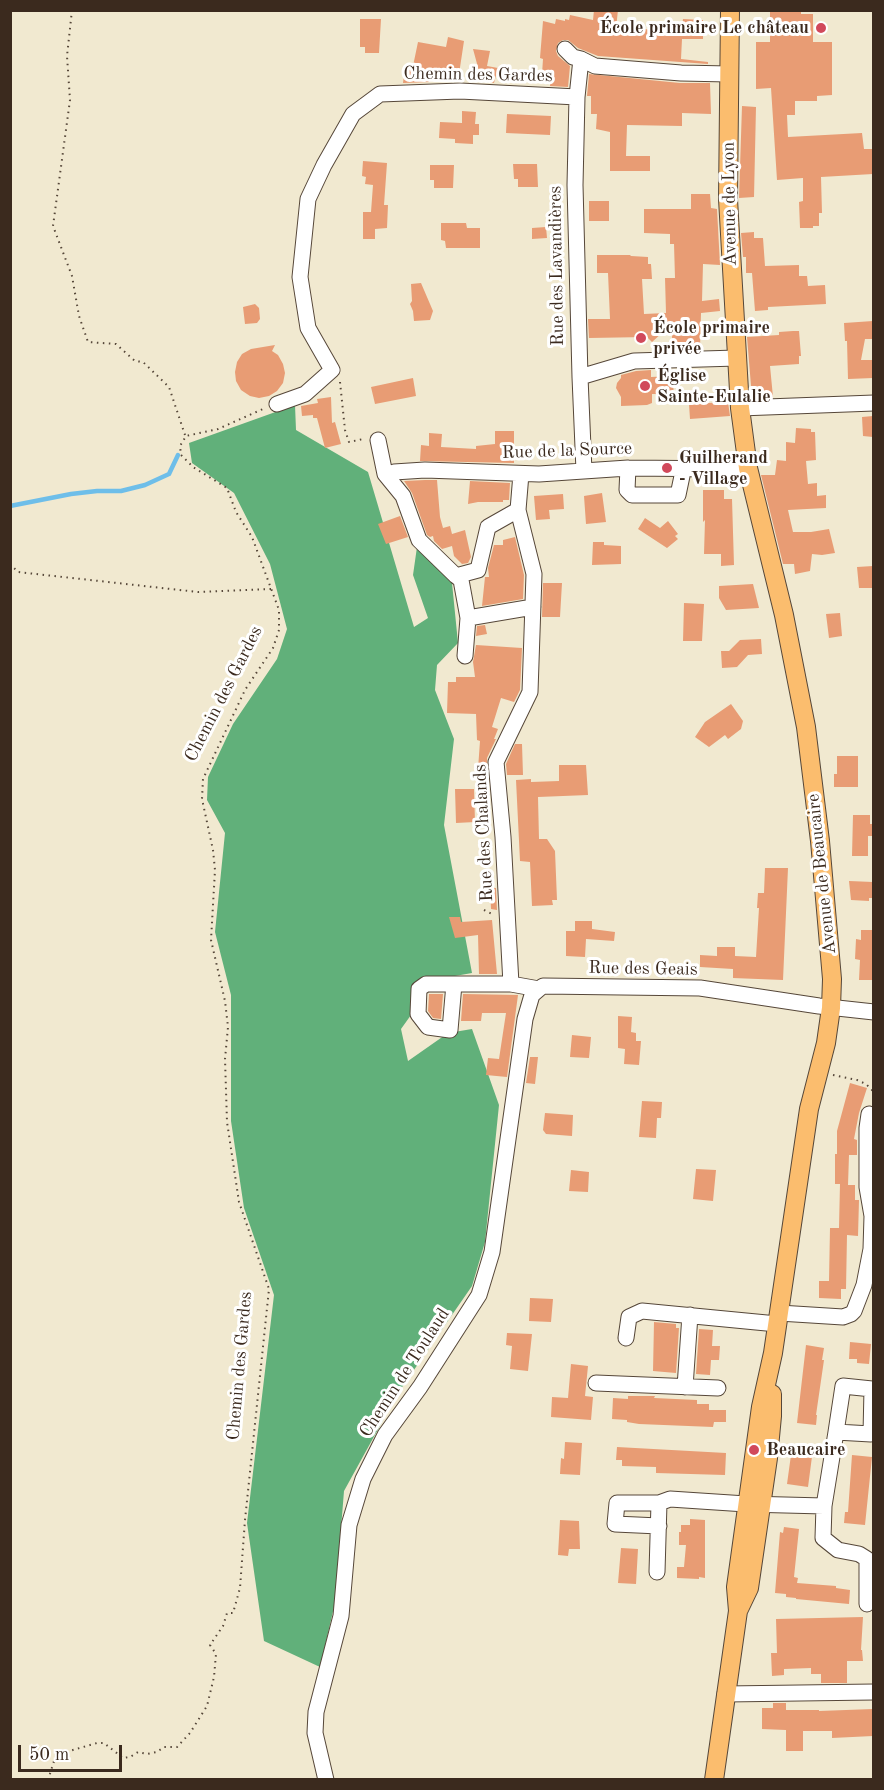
<!DOCTYPE html>
<html>
<head>
<meta charset="utf-8">
<style>
  body { margin:0 }
  #map { position:relative; width:884px; height:1790px; overflow:hidden; background:#f1e9d0; font-family:"Old Standard TT",serif }
  canvas { display:block }
  .frame { position:absolute; inset:0; border:12px solid #3b2a1e; pointer-events:none }
  .scale { position:absolute; left:18px; top:1745px; width:104px; height:27px; box-sizing:border-box; border:3px solid #3b2a1e; border-top:0; padding-left:8px; font-size:18px; line-height:21px; white-space:nowrap; color:#3b2a1e; -webkit-text-stroke:4px #fff; paint-order:stroke }
</style>
</head>
<body>
<div id="map">
<canvas width="884" height="1790"></canvas>
<div class="frame"></div>
<div class="scale">50 m</div>
</div>
<script>
const context = document.querySelector('canvas').getContext('2d');
context.lineJoin = 'round';
function fillPath(path, color) {
  context.fillStyle = color;
  context.fill(path, 'evenodd');
}
function shape(rows) {
  const path = new Path2D();
  for (const r of rows) {
    path.moveTo(r[0], r[1]);
    for (let i = 2; i < r.length; i += 2) path.lineTo(r[i], r[i + 1]);
  }
  return path;
}
function stroke(path, color, width, dash) {
  context.strokeStyle = color;
  context.lineWidth = width;
  context.lineCap = dash ? 'butt' : 'round';
  context.setLineDash(dash || []);
  context.stroke(path);
}
function write(font, color, halo, rows, align = 'center') {
  context.font = font + ' "Old Standard TT",serif';
  context.lineWidth = 6;
  context.setLineDash([]);
  context.textBaseline = 'middle';
  context.strokeStyle = halo;
  context.fillStyle = color;
  for (const [text, x, y, turn = 0] of rows) {
    context.save();
    context.translate(x, y);
    context.rotate((+turn || 0) * Math.PI / 180);
    context.textAlign = isNaN(turn) ? turn : align;
    if (halo) context.strokeText(text, 0, 0);
    context.fillText(text, 0, 0);
    context.restore();
  }
}
const forest = shape([
  [295,405,296,430,368,472,414,627,428,618,413,575,417,547,452,583,458,643,437,665,435,690,454,739,444,825,472,973,415,983,411,1015,401,1029,408,1061,448,1033,472,1029,499,1105,485,1242,472,1286,398,1393,344,1491,335,1603,320,1667,264,1641,247,1523,274,1295,244,1208,231,1121,231,995,215,932,225,833,207,800,208,777,233,724,277,659,287,629,270,564,234,493,192,463,189,443]
]);
const stream = shape([
  [10,506,71,494,97,491,121,491,145,485,169,474,178,455]
]);
const building = shape([
  [594,10,618,10,616,28,663,30,664,26,682,26,683,19,703,20,703,39,682,39,681,59,708,62,708,64,598,56,578,48,568,40,563,40,558,43,556,51,558,56,570,66,568,87,550,86,551,74,542,74,543,59,540,58,543,21,555,24,556,19,565,21,565,19,569,20,570,15,593,20],
  [770,10,801,10,801,14,813,14,813,42,832,42,832,95,817,96,817,101,795,101,795,115,787,115,788,137,862,133,864,149,873,149,873,174,821,177,822,213,819,213,819,226,813,226,813,228,800,228,799,202,803,201,803,178,777,180,771,88,756,89,756,42,770,42],
  [360,19,381,19,379,53,365,53,365,47,360,47],
  [448,37,464,41,459,74,425,70,431,82,403,83,405,66,413,66,418,42,446,47],
  [473,49,490,51,487,66,498,68,494,83,485,81,482,82],
  [589,74,680,83,710,83,711,114,682,113,682,126,627,125,626,156,650,156,650,171,610,171,610,132,596,129,597,114,591,114,591,96,587,96],
  [742,106,756,107,754,197,739,198],
  [462,111,476,112,475,124,479,124,479,135,473,135,473,144,455,143,455,139,439,138,440,122,462,123],
  [507,114,551,116,550,135,506,133],
  [363,161,387,163,384,205,388,205,387,228,375,229,375,239,363,239,363,212,371,212,373,185,365,184,366,177,362,176],
  [513,164,537,164,538,187,518,187,518,179,514,179],
  [430,165,454,165,453,188,434,188,434,180,430,180],
  [691,194,710,194,711,208,717,209,720,265,703,264,702,301,719,299,720,311,701,313,700,349,672,350,672,324,652,342,647,337,589,338,588,319,610,319,608,273,597,273,597,255,630,255,631,256,648,257,648,264,651,264,652,279,642,279,644,314,666,313,665,278,675,278,674,244,670,244,670,234,644,233,644,209,691,209],
  [589,201,609,201,609,221,589,221],
  [441,223,466,223,467,228,480,228,480,248,446,248,445,241,441,240],
  [546,227,547,238,532,239,532,228],
  [754,232,754,238,763,238,765,266,799,265,799,276,807,276,808,286,825,285,826,304,768,307,768,310,755,311,752,273,746,273,746,257,743,257,741,233],
  [421,283,433,311,430,320,414,321,413,311,410,304,412,301,411,284],
  [255,304,259,308,260,319,257,323,245,324,243,307],
  [873,321,873,339,865,339,861,360,873,360,873,378,848,379,847,341,845,341,844,323],
  [793,331,799,331,801,356,799,356,799,364,770,366,773,397,752,398,747,337,779,335,779,332],
  [275,345,272,351,278,355,283,364,285,373,283,383,277,391,269,396,259,398,250,396,241,390,236,381,235,372,237,362,242,354,251,349],
  [651,370,651,377,672,376,674,394,652,394,652,403,647,405,621,406,621,397,616,388,617,383,621,378,621,375,636,371],
  [413,378,416,396,375,404,371,387],
  [331,397,332,423,335,422,341,444,325,448,317,418,313,418,313,415,302,416,301,406,318,403,317,399],
  [728,402,730,416,690,419,689,404],
  [873,416,873,437,863,436,862,417],
  [796,428,811,429,811,432,815,432,816,460,806,461,808,484,817,483,817,496,826,495,826,508,788,510,793,532,811,532,829,529,835,553,822,555,812,554,810,571,795,574,794,564,783,564,761,475,775,475,777,460,786,461,786,442,795,443],
  [495,431,514,431,514,463,420,461,421,445,429,446,429,433,442,434,441,447,476,449,476,446,495,444],
  [425,480,437,480,440,517,443,528,450,526,452,534,465,530,471,557,468,563,462,564,454,556,452,546,442,549,434,541,433,536,430,537,427,535,412,493,404,481],
  [470,481,510,483,509,500,503,500,503,502,478,502,468,504],
  [703,490,724,490,724,499,732,499,734,565,721,566,721,554,704,554,705,520,703,522],
  [602,493,606,522,586,524,584,496],
  [563,494,564,509,549,510,550,519,536,520,534,496],
  [400,516,408,537,386,544,378,524],
  [645,518,660,528,668,521,678,534,675,536,678,539,667,548,638,529],
  [515,537,524,575,523,599,482,606,485,577,489,577,488,568,494,545,503,545,503,540],
  [593,542,604,542,604,545,621,546,621,564,592,565],
  [873,566,873,588,859,588,857,567],
  [543,583,562,583,560,617,542,617],
  [753,584,759,608,726,610,719,598,719,586],
  [684,603,704,604,702,641,683,641],
  [840,613,842,636,829,638,826,614],
  [485,625,487,634,476,636,477,626],
  [761,639,762,654,748,655,737,667,722,668,721,651,729,651,740,640],
  [476,645,522,648,520,690,514,702,501,698,492,727,498,729,494,739,496,739,487,758,488,783,477,783,480,741,477,740,476,714,447,713,448,682,456,682,456,677,475,677,473,662],
  [731,704,743,721,741,729,728,739,725,735,709,747,695,737,705,722],
  [515,744,522,744,523,775,507,775,506,764],
  [837,756,858,756,858,787,834,787,834,774,837,774],
  [559,765,586,765,588,795,538,797,539,839,547,839,555,851,557,900,552,900,553,905,532,906,530,862,520,861,516,780,531,779,531,782,559,781],
  [455,789,474,789,475,822,456,823],
  [853,815,870,815,870,824,873,824,873,836,868,836,868,856,852,856],
  [765,868,788,868,783,980,733,978,733,969,700,967,700,955,717,956,717,947,735,947,735,956,756,957,759,908,757,908,758,893,764,893],
  [849,881,873,882,873,898,869,898,869,901,851,900],
  [490,888,496,888,497,910,491,909],
  [449,917,460,917,461,922,492,920,497,974,479,974,478,935,455,938],
  [575,921,592,921,592,929,615,932,614,941,586,939,585,957,566,956,566,931,575,931],
  [861,930,873,930,873,980,859,980,860,960,855,959,856,939,861,940],
  [429,994,443,994,441,1019,433,1018,428,1011],
  [463,994,518,995,507,1077,486,1075,488,1058,499,1059,506,1013,482,1013,481,1021,461,1021],
  [618,1016,632,1017,631,1032,636,1033,636,1041,641,1041,639,1065,624,1064,625,1049,618,1048],
  [572,1035,591,1037,589,1058,570,1057],
  [530,1057,538,1057,535,1084,526,1083],
  [850,1083,867,1088,859,1113,854,1139,857,1140,857,1155,849,1155,848,1185,855,1185,855,1200,859,1200,858,1236,847,1235,846,1289,841,1289,841,1299,819,1298,819,1281,829,1281,830,1228,839,1228,840,1184,835,1184,835,1154,837,1154,837,1131],
  [642,1101,662,1102,661,1118,657,1118,656,1138,639,1137],
  [545,1113,573,1115,572,1136,546,1134,543,1130],
  [696,1169,716,1170,713,1201,693,1199],
  [571,1170,589,1172,588,1192,569,1191],
  [530,1298,553,1299,551,1322,529,1321],
  [654,1322,676,1324,676,1328,679,1328,676,1373,653,1371],
  [699,1329,713,1330,712,1346,720,1346,719,1360,711,1360,710,1375,696,1374],
  [507,1333,532,1334,528,1371,510,1369,512,1346,506,1345],
  [850,1342,871,1344,869,1364,857,1363,857,1359,849,1359],
  [806,1345,824,1348,822,1360,824,1360,816,1415,817,1415,816,1425,797,1423],
  [571,1364,588,1366,585,1396,593,1397,591,1420,551,1417,552,1397,568,1398],
  [628,1396,655,1396,654,1398,697,1400,697,1404,709,1404,709,1410,726,1410,726,1422,714,1422,713,1427,639,1424,627,1422,627,1420,612,1419,613,1398,628,1399],
  [565,1442,582,1443,580,1475,560,1474,561,1458,564,1459],
  [617,1447,726,1453,725,1475,656,1473,656,1467,622,1466,622,1460,616,1460],
  [796,1447,813,1449,808,1487,787,1484,791,1455,795,1455],
  [852,1455,872,1457,865,1525,844,1523,845,1512,848,1512],
  [690,1519,705,1520,705,1578,699,1577,699,1579,677,1578,677,1567,684,1567,686,1545,679,1545,679,1532,681,1532,681,1525,690,1525],
  [560,1520,579,1521,580,1549,569,1549,568,1556,558,1555],
  [784,1527,799,1529,794,1577,798,1578,797,1583,836,1586,836,1588,850,1590,849,1604,796,1599,796,1598,786,1597,786,1594,775,1593,780,1532,783,1533],
  [621,1548,638,1549,636,1584,618,1583],
  [863,1617,861,1650,862,1650,863,1661,847,1661,847,1683,821,1683,821,1674,811,1674,811,1668,784,1669,784,1675,772,1676,771,1653,777,1653,776,1619],
  [773,1703,786,1703,786,1710,819,1710,819,1711,873,1709,873,1736,832,1738,832,1731,803,1731,803,1751,786,1751,786,1730,762,1729,762,1708,773,1708]
]);
const path = shape([
  [72,10,67,56,70,100,53,226,72,276,79,316,88,342,116,344,135,361,143,362,169,387,185,435],
  [340,382,345,430,349,442,363,439],
  [10,564,18,572,198,592,271,589],
  [484,910,492,914],
  [833,1075,857,1080,866,1084,874,1092],
  [48,1780,55,1758,66,1752,97,1743,104,1743,123,1758,130,1757,138,1752,147,1754,157,1752,164,1747,177,1747,190,1733,207,1706,214,1677,216,1654,210,1645,223,1626,227,1613,233,1613,240,1588,245,1520,269,1289,239,1202,227,1122,225,1059,228,1027,225,1001,211,940,215,870,213,850,202,799,203,779,245,690,273,648,279,630,279,610,252,537,236,512,227,488,193,467,181,455,180,446,186,436,218,429,263,409]
]);
const minor = shape([
  [565,49,573,57,581,59,595,66,681,73,729,74],
  [581,59,577,97,575,185,580,377,584,471],
  [580,377,634,361,737,358],
  [277,404,305,394,332,370,308,328,300,277,308,199,324,165,353,114,380,94,460,91,577,97],
  [740,408,874,403],
  [378,440,385,474,403,496,419,540,456,576],
  [628,468,627,490,632,495,678,495,682,476,682,468],
  [388,476,394,472,425,470,539,474,628,468,736,469,748,468],
  [468,618,533,607],
  [465,656,468,618,461,580,456,576,478,570,488,527,518,510],
  [454,984,426,984,419,989,418,1014,428,1027,450,1030,454,984,511,984,539,989,543,986,700,988,819,1006,874,1012],
  [511,984,503,837,496,762,530,692,534,574,518,510,521,474],
  [779,1313,843,1317,851,1314,854,1311,864,1285,871,1249,872,1216,867,1187,867,1128,869,1114],
  [626,1338,629,1317,642,1311,777,1324],
  [596,1383,718,1388],
  [685,1387,690,1315],
  [824,1506,823,1538,838,1550,859,1554,867,1559,867,1604],
  [659,1526,615,1524,617,1503,659,1503,670,1499,746,1504,824,1506,836,1432,871,1434,872,1389,843,1386,836,1432],
  [657,1572,659,1503],
  [725,1694,874,1692],
  [326,1780,315,1733,316,1712,341,1616,349,1525,363,1479,385,1435,420,1387,479,1295,492,1252,525,1019,532,995,539,989]
]);
const major = shape([
  [738,1611,749,1588,768,1458,772,1416,772,1394],
  [714,1780,738,1611,736,1587,761,1407,773,1353,809,1109,826,1043,831,1008,832,979,820,841,806,727,784,615,748,468,740,408,728,199,730,10]
]);
const markers = [
  [821,28,6,"#d1495b"],
  [641,338,6,"#d1495b"],
  [645,386,6,"#d1495b"],
  [667,468,6,"#d1495b"],
  [754,1450,6,"#d1495b"]
];
const poiNames = [
  ["École primaire Le château",809,28,"right"],
  ["École primaire",653,328],
  ["privée",653,349],
  ["Église",657,376],
  ["Sainte-Eulalie",657,397],
  ["Guilherand",679,458],
  ["- Village",679,479],
  ["Beaucaire",766,1450]
];
const streetNames = [
  ["Chemin des Gardes",478,75,1],
  ["Avenue de Lyon",730,204,-91],
  ["Rue des Lavandières",557,266,-91],
  ["Rue de la Source",567,451,-2],
  ["Chemin des Gardes",224,694,-63],
  ["Rue des Chalands",484,833,-93],
  ["Avenue de Beaucaire",822,874,-96],
  ["Rue des Geais",643,969,1],
  ["Chemin des Gardes",240,1366,-85],
  ["Chemin de Toulaud",405,1373,-57]
];
fillPath(forest, '#61b07a');
stroke(stream, '#6ebee9', 4.5);
fillPath(building, '#e89c74');
stroke(minor, '#564739', 17);
stroke(major, '#564739', 20);
stroke(path, '#564739', 2, [1.5, 4.5]);
stroke(minor, '#fff', 15);
stroke(major, '#fbbd6e', 18);
for (const [x, y, r, color] of markers) {
  const dot = new Path2D();
  dot.arc(x, y, r, 0, 2 * Math.PI);
  context.fillStyle = color;
  context.fill(dot);
  stroke(dot, '#fff', 2);
}
write('bold 18px', '#3b2a1e', '#fff', poiNames, 'left');
write('18px', '#3b2a1e', '#fff', streetNames);
</script>
</body>
</html>
